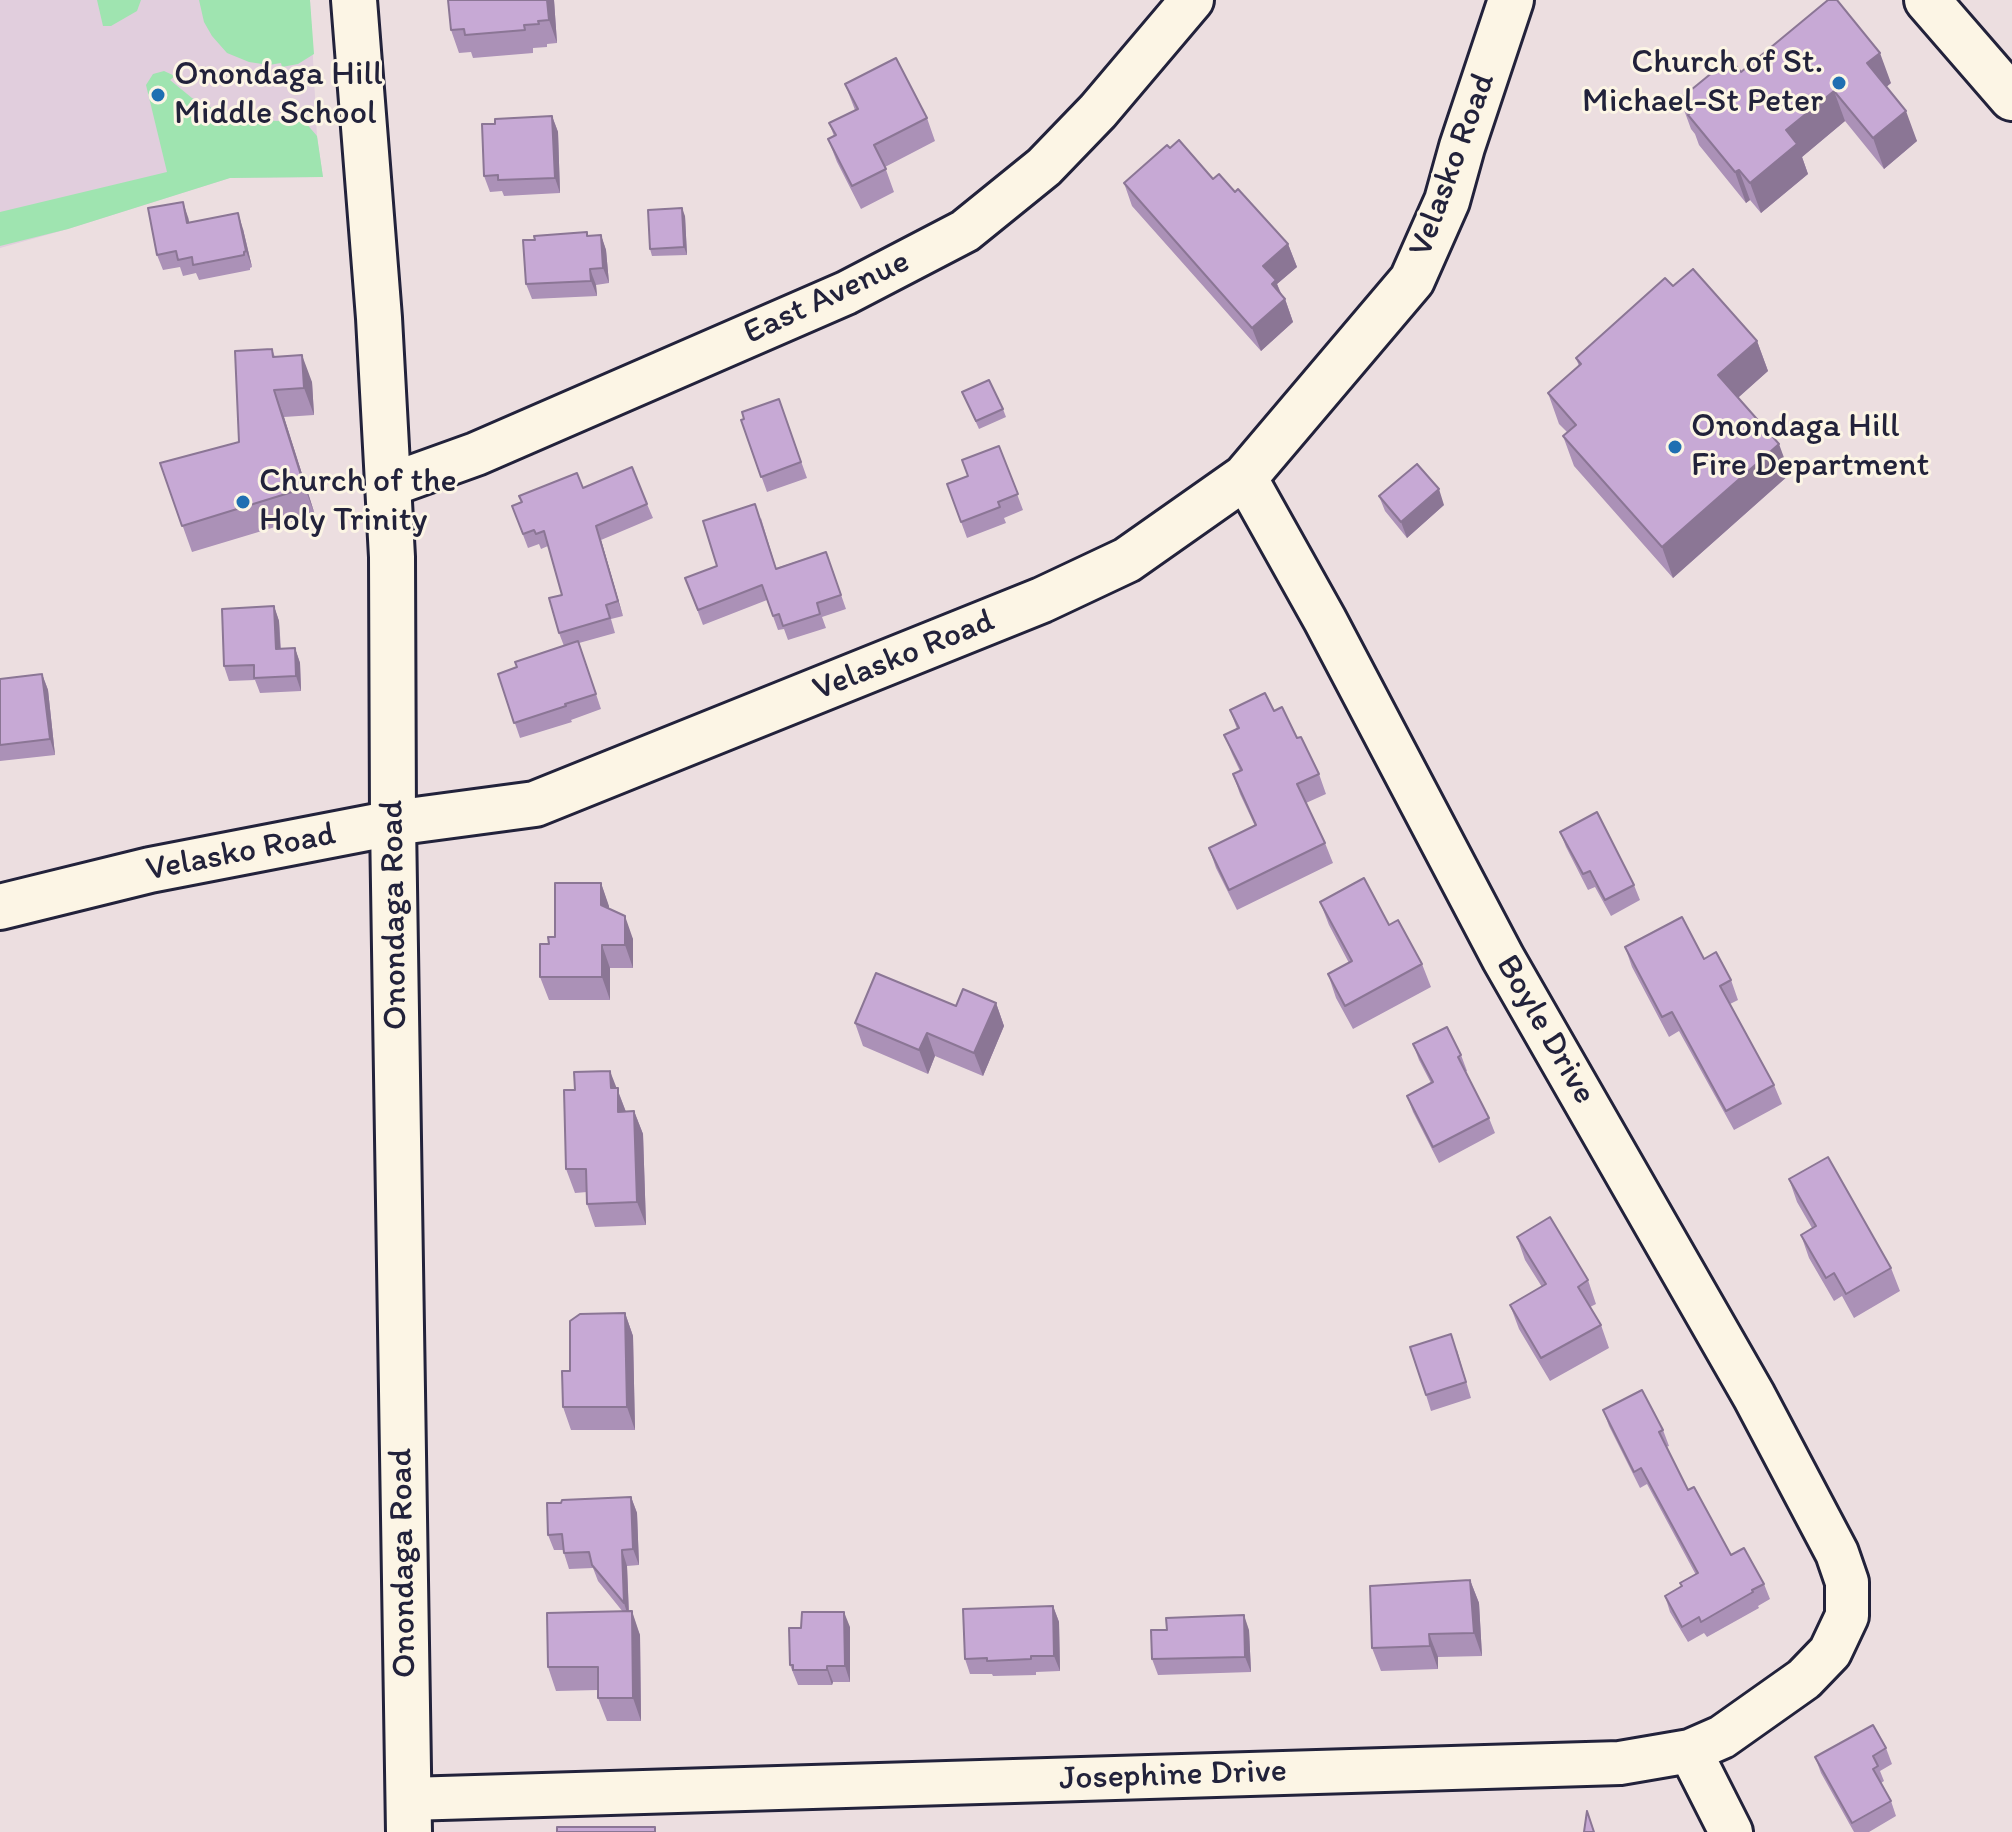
<!DOCTYPE html>
<html>
<head>
<meta charset="utf-8">
<style>
  body { margin:0 }
  canvas { display:block; background:#ecdee0 }
</style>
</head>
<body>
<canvas width="2012" height="1832"></canvas>
<script>
const context = document.querySelector('canvas').getContext('2d');
context.lineJoin = 'round';
function fillPath(path, color) {
  context.fillStyle = color;
  context.fill(path, 'evenodd');
}
function shape(rows) {
  const path = new Path2D();
  for (const r of rows) {
    path.moveTo(r[0], r[1]);
    for (let i = 2; i < r.length; i += 2) path.lineTo(r[i], r[i + 1]);
  }
  return path;
}
function stroke(path, color, width, dash) {
  context.strokeStyle = color;
  context.lineWidth = width;
  context.lineCap = dash ? 'butt' : 'round';
  context.setLineDash(dash || []);
  context.stroke(path);
}
function write(font, color, halo, rows, align = 'center') {
  context.font = font + ' Itim,sans-serif';
  context.lineWidth = 6;
  context.setLineDash([]);
  context.textBaseline = 'middle';
  context.strokeStyle = halo;
  context.fillStyle = color;
  for (const [text, x, y, turn = 0] of rows) {
    context.save();
    context.translate(x, y);
    context.rotate((+turn || 0) * Math.PI / 180);
    context.textAlign = isNaN(turn) ? turn : align;
    if (halo) context.strokeText(text, 0, 0);
    context.fillText(text, 0, 0);
    context.restore();
  }
}
const built = shape([
  [0,0,310,0,317,136,323,177,230,178,68,229,0,248]
]);
const green = shape([
  [97,0,141,0,137,11,111,26,103,26],
  [199,0,310,0,314,54,298,64,282,67,281,63,269,65,249,62,227,53,212,36,204,22],
  [164,71,175,76,170,80,192,98,218,111,253,120,305,122,317,136,323,177,230,178,68,229,0,246,0,212,167,172,146,85,153,74]
]);
const minor = shape([
  [387,486,476,454,846,293,965,231,1044,167,1098,111,1192,0],
  [1690,1751,1731,1832],
  [408,1799,1620,1763,1690,1751,1722,1737,1804,1679,1830,1652,1847,1616,1847,1582,1837,1553,1754,1396,1503,958,1325,620,1245,477]
]);
const tertiary = shape([
  [0,907,150,870,393,823,535,804,1042,600,1127,560,1245,477,1412,280,1447,201,1462,147,1511,0]
]);
const primary = shape([
  [354,0,379,318,392,557,393,823,409,1832],
  [1927,0,2012,98]
]);
const wall = shape([
  [448,0,554,0,557,43,547,44,547,47,533,48,533,53,473,58,471,52,459,53,451,30],
  [1741,72,1891,83,1886,87,1917,141,1884,169,1845,121,1802,157,1808,174,1761,213,1750,200,1746,203,1699,145,1695,134,1691,129,1680,99],
  [845,84,927,118,935,141,885,167,894,192,861,209,837,162,828,139,834,136,829,123,855,110],
  [552,116,558,132,560,193,504,196,502,191,490,192,484,176,495,124],
  [1170,148,1213,179,1235,192,1288,244,1297,267,1277,284,1282,295,1285,299,1293,322,1261,351,1132,206,1124,183],
  [685,216,687,255,652,256,650,249],
  [188,217,189,222,243,229,252,267,250,268,250,270,199,280,196,273,183,276,180,267,163,270,157,255],
  [587,232,588,236,601,235,606,250,609,283,596,285,597,296,532,299,526,284,535,240],
  [1673,286,1757,341,1768,371,1737,398,1790,474,1673,578,1574,466,1563,436,1567,432,1559,424,1548,393,1579,366,1576,358],
  [272,349,275,357,312,382,314,415,284,417,315,515,192,552,160,463,239,442],
  [962,392,1003,409,1006,417,979,429],
  [779,399,807,478,767,492,741,420],
  [999,446,1023,510,1004,518,1006,523,967,538,947,484,967,476],
  [583,488,647,504,653,518,601,540,623,616,611,619,615,633,579,643,601,709,571,720,572,722,520,738,498,674,517,667,564,646,559,633,562,595,548,546,541,549,539,544,528,548,512,506],
  [1379,496,1444,505,1407,538,1385,511],
  [761,518,776,568,826,552,846,609,822,617,826,628,788,640,784,629,778,630,767,600,703,625,685,578,717,566],
  [274,606,279,621,281,649,295,648,300,663,301,691,260,693,255,680,229,681,224,666],
  [42,674,48,690,55,755,0,761,0,679],
  [1230,710,1274,711,1297,738,1319,774,1326,794,1306,803,1325,843,1333,863,1237,910,1216,868,1209,848,1255,826,1240,794,1233,774,1240,771,1232,754,1224,735,1237,729],
  [1560,832,1634,885,1640,900,1611,916,1595,887,1588,890,1566,847],
  [601,883,609,908,633,939,633,968,610,968,610,1000,549,1000,540,977,549,944],
  [1320,902,1389,925,1422,964,1431,987,1353,1029,1336,998,1328,974,1349,963,1329,925],
  [1625,947,1704,959,1731,980,1738,1000,1730,1004,1774,1085,1782,1104,1734,1130,1679,1031,1669,1037,1632,967],
  [996,1003,1004,1026,983,1076,935,1056,928,1074,863,1046,855,1023,956,1006],
  [1413,1044,1461,1055,1467,1071,1465,1072,1489,1118,1495,1133,1439,1163,1413,1112,1407,1096,1431,1083,1419,1060],
  [617,1088,626,1112,634,1111,643,1134,646,1225,595,1227,587,1204,587,1192,575,1193,566,1169],
  [1789,1179,1891,1268,1900,1291,1854,1318,1842,1296,1834,1301,1809,1258,1801,1235,1812,1228,1797,1202],
  [1517,1237,1588,1280,1596,1304,1590,1307,1601,1325,1609,1348,1550,1381,1519,1329,1510,1305,1542,1287,1525,1260],
  [625,1313,633,1336,635,1430,571,1430,563,1407,570,1371],
  [1457,1350,1471,1398,1431,1411,1426,1395],
  [1603,1410,1663,1430,1669,1446,1666,1447,1688,1490,1731,1555,1764,1584,1770,1599,1758,1606,1759,1608,1707,1637,1704,1633,1688,1642,1670,1612,1665,1596,1682,1587,1696,1575,1647,1484,1640,1488,1609,1426],
  [631,1497,637,1513,639,1565,627,1566,629,1612,640,1635,641,1721,607,1721,598,1698,598,1690,556,1691,548,1667,623,1612,598,1581,593,1568,569,1569,563,1550,554,1550,548,1535],
  [1470,1580,1479,1603,1482,1656,1438,1657,1438,1669,1381,1671,1372,1648],
  [1053,1606,1059,1622,1060,1671,1036,1672,1036,1675,993,1676,992,1674,970,1674,965,1659],
  [850,1627,850,1682,833,1682,832,1685,798,1685,790,1665,801,1628],
  [1249,1630,1251,1672,1158,1675,1152,1659],
  [1886,1748,1892,1764,1880,1771,1884,1781,1881,1783,1891,1801,1896,1816,1869,1832,1854,1832,1821,1773,1815,1757]
]);
const shadedWall = shape([
  [547,0,554,0,557,43,549,20],
  [1880,53,1891,83,1878,94,1867,63],
  [1834,91,1845,121,1802,157,1808,174,1761,213,1750,183,1786,130],
  [1906,111,1917,141,1884,169,1873,138],
  [552,116,558,132,560,193,555,178],
  [1739,170,1750,200,1746,203,1735,172],
  [183,202,188,217,193,239,187,223],
  [682,208,685,216,687,255,684,247],
  [238,213,243,229,252,267,246,251],
  [601,235,606,250,609,283,603,268],
  [1288,244,1297,267,1277,284,1283,300,1285,299,1293,322,1261,351,1252,328,1263,266],
  [590,269,596,285,597,296,591,281],
  [1757,341,1768,371,1729,406,1718,375],
  [302,355,312,382,314,415,304,388],
  [274,390,284,417,315,515,305,488],
  [1779,444,1790,474,1673,578,1662,547],
  [1439,489,1444,505,1407,538,1401,522],
  [596,526,601,540,623,616,618,601],
  [274,606,279,621,281,664,276,649],
  [295,648,300,663,301,691,296,676],
  [42,674,48,690,55,755,50,739],
  [601,883,609,906,609,928,601,905],
  [625,916,633,939,633,968,625,945],
  [602,945,610,968,610,1000,602,977],
  [996,1003,1004,1026,983,1076,974,1053],
  [927,1033,935,1056,928,1074,919,1050],
  [610,1071,626,1112,626,1135,611,1088],
  [634,1111,643,1134,646,1225,637,1202],
  [625,1313,633,1336,635,1430,627,1407],
  [631,1497,637,1513,639,1565,633,1549],
  [622,1550,627,1566,629,1619,624,1603],
  [1470,1580,1479,1603,1482,1656,1474,1633],
  [1053,1606,1059,1622,1060,1671,1054,1656],
  [632,1611,640,1635,641,1721,633,1698],
  [844,1612,850,1627,850,1682,845,1666],
  [1244,1615,1249,1630,1251,1672,1245,1657],
  [1429,1634,1438,1657,1438,1669,1430,1646],
  [827,1666,833,1682,832,1685,827,1670]
]);
const building = shape([
  [448,0,547,0,549,20,538,21,539,24,524,25,525,30,465,35,464,29,451,30,448,0],
  [1828,0,1837,0,1880,53,1867,63,1906,111,1873,138,1834,91,1786,130,1797,144,1750,183,1739,170,1735,172,1688,115,1691,112,1680,99,1730,58,1741,72,1828,0],
  [896,58,927,118,874,145,886,169,852,186,828,139,836,135,829,123,858,109,845,84,896,58],
  [552,116,555,178,498,180,498,175,484,176,482,124,495,124,495,119,552,116],
  [1179,140,1213,179,1219,174,1235,192,1238,189,1288,244,1263,266,1276,280,1272,284,1285,299,1252,328,1124,183,1167,145,1170,148,1179,140],
  [183,202,187,223,238,213,246,251,244,252,244,255,193,265,192,257,178,260,176,251,157,255,148,208,183,202],
  [682,208,684,247,650,249,648,210,682,208],
  [587,232,587,236,601,235,603,268,590,269,591,281,526,284,523,240,535,240,534,236,587,232],
  [1693,269,1757,341,1718,375,1779,444,1662,547,1563,436,1576,425,1548,393,1581,364,1576,358,1665,278,1673,286,1693,269],
  [272,349,273,357,302,355,304,388,274,390,305,488,182,526,160,463,239,442,235,351,272,349],
  [989,380,1003,409,976,421,962,392,989,380],
  [779,399,801,462,761,477,741,420,744,419,742,412,779,399],
  [999,446,1018,494,998,502,1000,507,961,522,947,484,968,476,962,460,999,446],
  [1417,464,1439,489,1401,522,1379,496,1417,464],
  [632,467,647,504,596,526,618,601,606,605,610,618,559,633,549,598,562,595,544,531,536,534,534,530,523,534,512,506,522,502,519,496,577,473,583,488,632,467],
  [755,504,776,569,826,552,841,595,817,603,820,614,783,626,779,614,773,616,762,585,698,610,685,578,717,566,703,521,755,504],
  [274,606,276,649,295,648,296,676,254,678,254,665,224,666,222,609,274,606],
  [578,641,596,694,565,704,566,706,514,723,498,674,517,667,515,662,578,641],
  [42,674,50,739,0,745,0,679,42,674],
  [1265,693,1274,711,1282,707,1297,738,1301,737,1319,774,1297,784,1325,843,1229,890,1209,848,1256,825,1233,774,1242,770,1224,735,1239,728,1230,710,1265,693],
  [1597,812,1634,885,1605,900,1590,871,1583,874,1560,832,1597,812],
  [1364,878,1389,925,1398,920,1422,964,1345,1006,1328,974,1352,961,1320,902,1364,878],
  [555,883,601,883,601,905,625,916,625,945,602,945,602,977,540,977,540,944,549,944,548,937,555,937,555,883],
  [1682,917,1704,959,1716,952,1731,980,1720,986,1774,1085,1726,1111,1672,1012,1662,1017,1625,947,1682,917],
  [876,973,956,1006,963,989,996,1003,974,1053,927,1033,919,1050,855,1023,876,973],
  [1447,1027,1461,1055,1458,1057,1489,1118,1433,1147,1407,1096,1433,1082,1413,1044,1447,1027],
  [610,1071,611,1088,618,1088,618,1112,634,1111,637,1202,587,1204,586,1169,566,1169,564,1090,575,1090,574,1072,610,1071],
  [1828,1157,1891,1268,1846,1294,1834,1273,1826,1278,1801,1235,1816,1226,1789,1179,1828,1157],
  [1550,1217,1588,1280,1578,1287,1601,1325,1541,1358,1510,1305,1546,1284,1517,1237,1550,1217],
  [625,1313,627,1407,563,1407,562,1371,570,1371,570,1321,580,1314,625,1313],
  [1451,1334,1466,1382,1426,1395,1410,1347,1451,1334],
  [1642,1390,1663,1430,1659,1432,1688,1490,1694,1487,1731,1555,1744,1548,1764,1584,1752,1590,1753,1592,1701,1622,1699,1617,1682,1627,1665,1596,1682,1586,1680,1583,1698,1573,1641,1468,1634,1472,1603,1410,1642,1390],
  [631,1497,633,1549,622,1550,624,1603,592,1565,589,1552,564,1553,562,1534,548,1535,547,1503,561,1503,562,1500,631,1497],
  [1470,1580,1474,1633,1429,1634,1430,1646,1372,1648,1370,1586,1470,1580],
  [1053,1606,1054,1656,1031,1656,1031,1659,987,1661,987,1658,965,1659,963,1609,1053,1606],
  [632,1611,633,1698,598,1698,598,1667,548,1667,547,1613,632,1611],
  [802,1612,844,1612,845,1666,827,1666,827,1670,793,1670,793,1665,790,1665,789,1628,801,1628,802,1612],
  [1244,1615,1245,1657,1152,1659,1151,1630,1167,1630,1166,1618,1244,1615],
  [1873,1725,1886,1748,1873,1756,1878,1766,1873,1769,1891,1801,1852,1823,1815,1757,1873,1725],
  [1587,1811,1594,1832,1584,1832,1587,1811],
  [557,1827,655,1827,655,1832,557,1832,557,1827]
]);
const markers = [
  [1839,83,8,"#1f6fb2"],
  [158,95,8,"#1f6fb2"],
  [1675,447,8,"#1f6fb2"],
  [243,502,8,"#1f6fb2"]
];
const poiNames = [
  ["Church of St.",1823,63,"right"],
  ["Michael-St Peter",1823,102,"right"],
  ["Onondaga Hill",174,75],
  ["Middle School",174,114],
  ["Onondaga Hill",1691,427],
  ["Fire Department",1691,466],
  ["Church of the",259,482],
  ["Holy Trinity",259,521]
];
const streetNames = [
  ["Velasko Road",1453,165,-70],
  ["East Avenue",827,298,-25],
  ["Velasko Road",904,656,-22],
  ["Velasko Road",241,853,-11],
  ["Onondaga Road",395,915,-91],
  ["Boyle Drive",1545,1030,60],
  ["Onondaga Road",404,1563,-91],
  ["Josephine Drive",1173,1776,-2]
];
fillPath(built, '#e1cedd');
fillPath(green, '#9fe4b0');
stroke(minor, '#22223b', 48);
stroke(tertiary, '#22223b', 50);
stroke(primary, '#22223b', 50);
stroke(minor, '#fcf5e5', 42);
stroke(tertiary, '#fcf5e5', 44);
stroke(primary, '#fcf5e5', 44);
fillPath(wall, '#ab91b7');
fillPath(shadedWall, '#8b7695');
fillPath(building, '#c7a9d5');
stroke(building, '#8b7695', 2);
for (const [x, y, r, color] of markers) {
  const dot = new Path2D();
  dot.arc(x, y, r, 0, 2 * Math.PI);
  context.fillStyle = color;
  context.fill(dot);
  stroke(dot, '#fcf5e5', 3);
}
write('34px', '#22223b', '#fcf5e5', poiNames, 'left');
write('34px', '#22223b', '#fcf5e5', streetNames);
</script>
</body>
</html>
